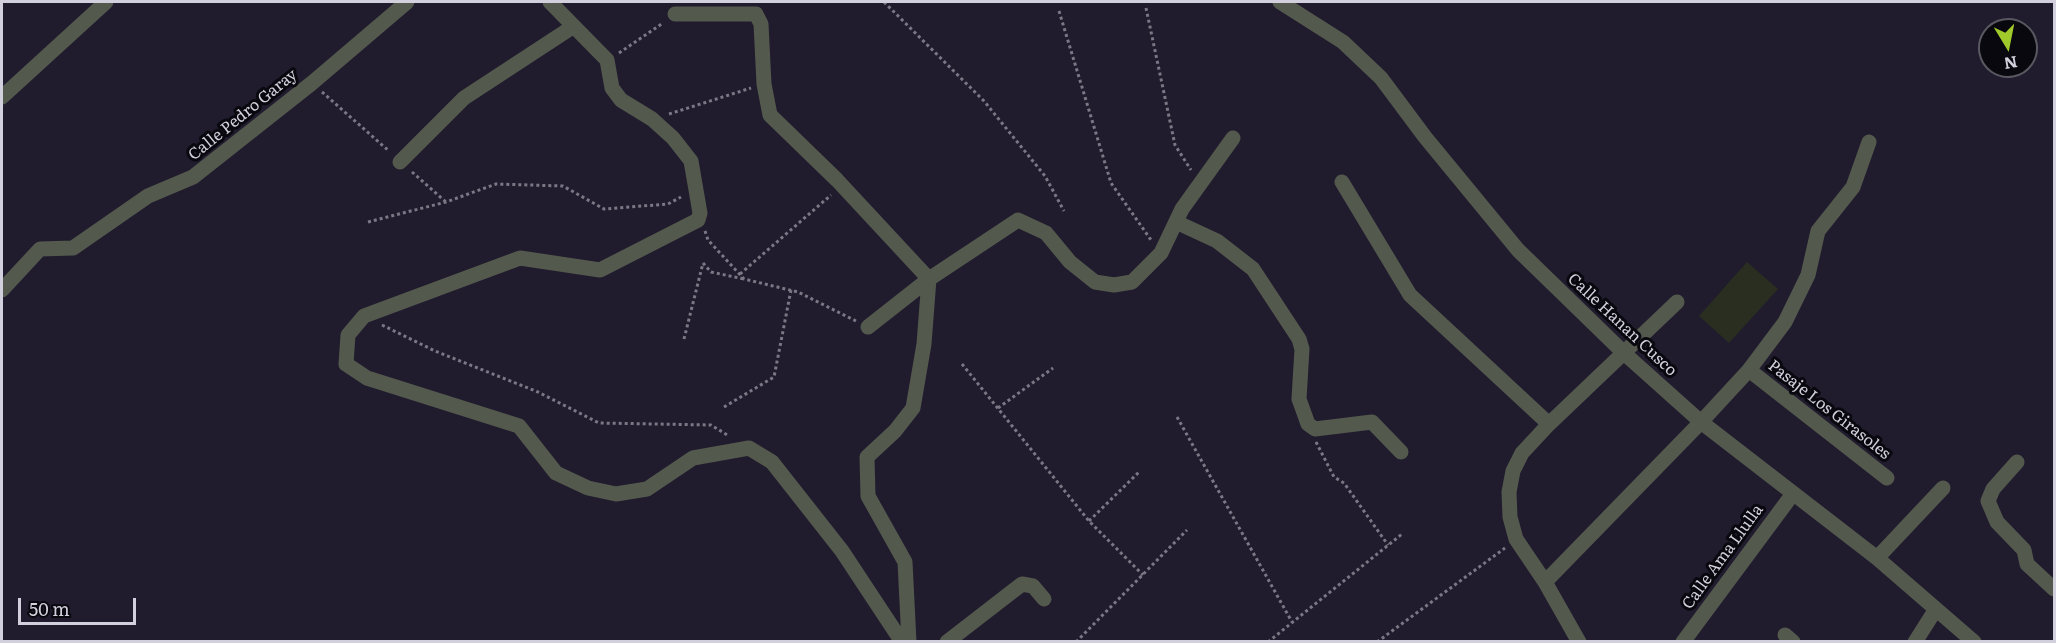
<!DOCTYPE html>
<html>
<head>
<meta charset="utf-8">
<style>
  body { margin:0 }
  #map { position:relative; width:2056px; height:643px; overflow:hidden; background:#201c2d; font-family:Literata,serif }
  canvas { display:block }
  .frame { position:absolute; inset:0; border:3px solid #d2d0dc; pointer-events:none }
  .north { position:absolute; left:1978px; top:18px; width:60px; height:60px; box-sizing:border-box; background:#09080f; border:2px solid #595861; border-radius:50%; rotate:170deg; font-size:16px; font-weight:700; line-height:24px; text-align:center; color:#d2d0dc }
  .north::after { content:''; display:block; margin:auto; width:21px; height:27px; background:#a0c92b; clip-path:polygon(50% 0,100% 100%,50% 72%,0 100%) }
  .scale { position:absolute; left:18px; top:598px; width:118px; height:27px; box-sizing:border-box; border:3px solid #d2d0dc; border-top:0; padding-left:8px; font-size:18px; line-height:21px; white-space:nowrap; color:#d2d0dc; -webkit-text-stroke:4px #09080f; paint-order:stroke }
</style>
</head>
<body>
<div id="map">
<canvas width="2056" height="643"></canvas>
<div class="frame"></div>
<div class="north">N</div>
<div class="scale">50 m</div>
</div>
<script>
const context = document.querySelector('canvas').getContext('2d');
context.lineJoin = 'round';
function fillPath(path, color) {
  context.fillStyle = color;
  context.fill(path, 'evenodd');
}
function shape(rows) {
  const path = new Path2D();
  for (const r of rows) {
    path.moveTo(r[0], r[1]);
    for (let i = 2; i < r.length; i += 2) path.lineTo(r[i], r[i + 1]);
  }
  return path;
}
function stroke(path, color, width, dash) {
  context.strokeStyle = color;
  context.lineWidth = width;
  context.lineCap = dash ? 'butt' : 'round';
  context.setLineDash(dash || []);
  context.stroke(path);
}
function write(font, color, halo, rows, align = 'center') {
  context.font = font + ' Literata,serif';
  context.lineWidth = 6;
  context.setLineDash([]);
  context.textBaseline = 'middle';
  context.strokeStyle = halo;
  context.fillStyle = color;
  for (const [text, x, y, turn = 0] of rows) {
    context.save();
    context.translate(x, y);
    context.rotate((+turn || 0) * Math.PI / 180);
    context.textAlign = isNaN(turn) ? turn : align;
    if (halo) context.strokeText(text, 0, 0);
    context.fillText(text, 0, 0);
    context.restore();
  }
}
const green = shape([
  [1747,262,1778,289,1729,343,1699,316]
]);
const path = shape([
  [884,2,984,101,1045,176,1064,211],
  [1146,8,1175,145,1191,170],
  [1059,11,1111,183,1151,240],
  [619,53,663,23],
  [322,92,389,151],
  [669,114,751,88],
  [412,172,446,202],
  [368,222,446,202,496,184,563,186,604,209,668,204,681,197],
  [705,231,708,240,744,279,798,292,856,321],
  [703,263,711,272,744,279],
  [740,274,831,195],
  [382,325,435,351,538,392,599,423,711,425,729,436],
  [684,339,703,263],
  [962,364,1089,521,1143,575],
  [724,407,774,377,791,290],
  [998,408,1053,368],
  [1177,417,1292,622],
  [1316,442,1334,477,1344,483,1388,545],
  [1089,521,1139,472],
  [1076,642,1187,530],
  [1268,642,1402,534],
  [1377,642,1505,548]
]);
const minor = shape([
  [550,2,607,60,612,88,621,100,652,119,673,138,691,161,700,213,698,220,600,270,520,258,364,316,348,335,346,364,367,378,519,426,556,473,588,488,616,494,647,489,693,458,749,448,772,462,842,551,902,642],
  [1280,2,1343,42,1381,78,1425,137,1518,250,1625,354,1701,422,1877,558,1974,642],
  [675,14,756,14,761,24,764,84,770,115,837,180,929,279,868,327],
  [2,97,106,2],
  [400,162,464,98,574,26],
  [1342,182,1410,295,1549,424],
  [1176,222,1217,241,1253,269,1299,339,1302,349,1299,399,1308,424,1315,429,1372,422,1401,452],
  [2,290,40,249,73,248,148,196,193,177,312,83,407,2],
  [1749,370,1887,478],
  [2017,462,1993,489,1988,501,1997,522,2024,550,2027,564,2054,589],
  [1877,558,1943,488],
  [1545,582,1701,422,1749,370,1785,322,1808,275,1818,231,1853,187,1869,142],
  [1785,635,1793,642],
  [909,642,905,562,868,496,867,457,895,431,913,408,924,344,929,279,1018,220,1046,233,1070,262,1095,282,1114,285,1132,282,1161,253,1182,209,1233,138],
  [947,642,1022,584,1033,586,1044,599],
  [1579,642,1545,582,1516,539,1510,517,1509,492,1513,471,1522,453,1549,424,1677,302],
  [1683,642,1792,495],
  [1915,642,1936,609]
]);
const streetNames = [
  ["Calle Pedro Garay",243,115,-39],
  ["Calle Hanan Cusco",1622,325,43],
  ["Pasaje Los Girasoles",1829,410,38],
  ["Calle Ama Llulla",1723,557,-54]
];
fillPath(green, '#292e20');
stroke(path, '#7b7886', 3, [3, 3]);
stroke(minor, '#54594e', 15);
write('16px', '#d2d0dc', '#09080f', streetNames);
</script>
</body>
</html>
